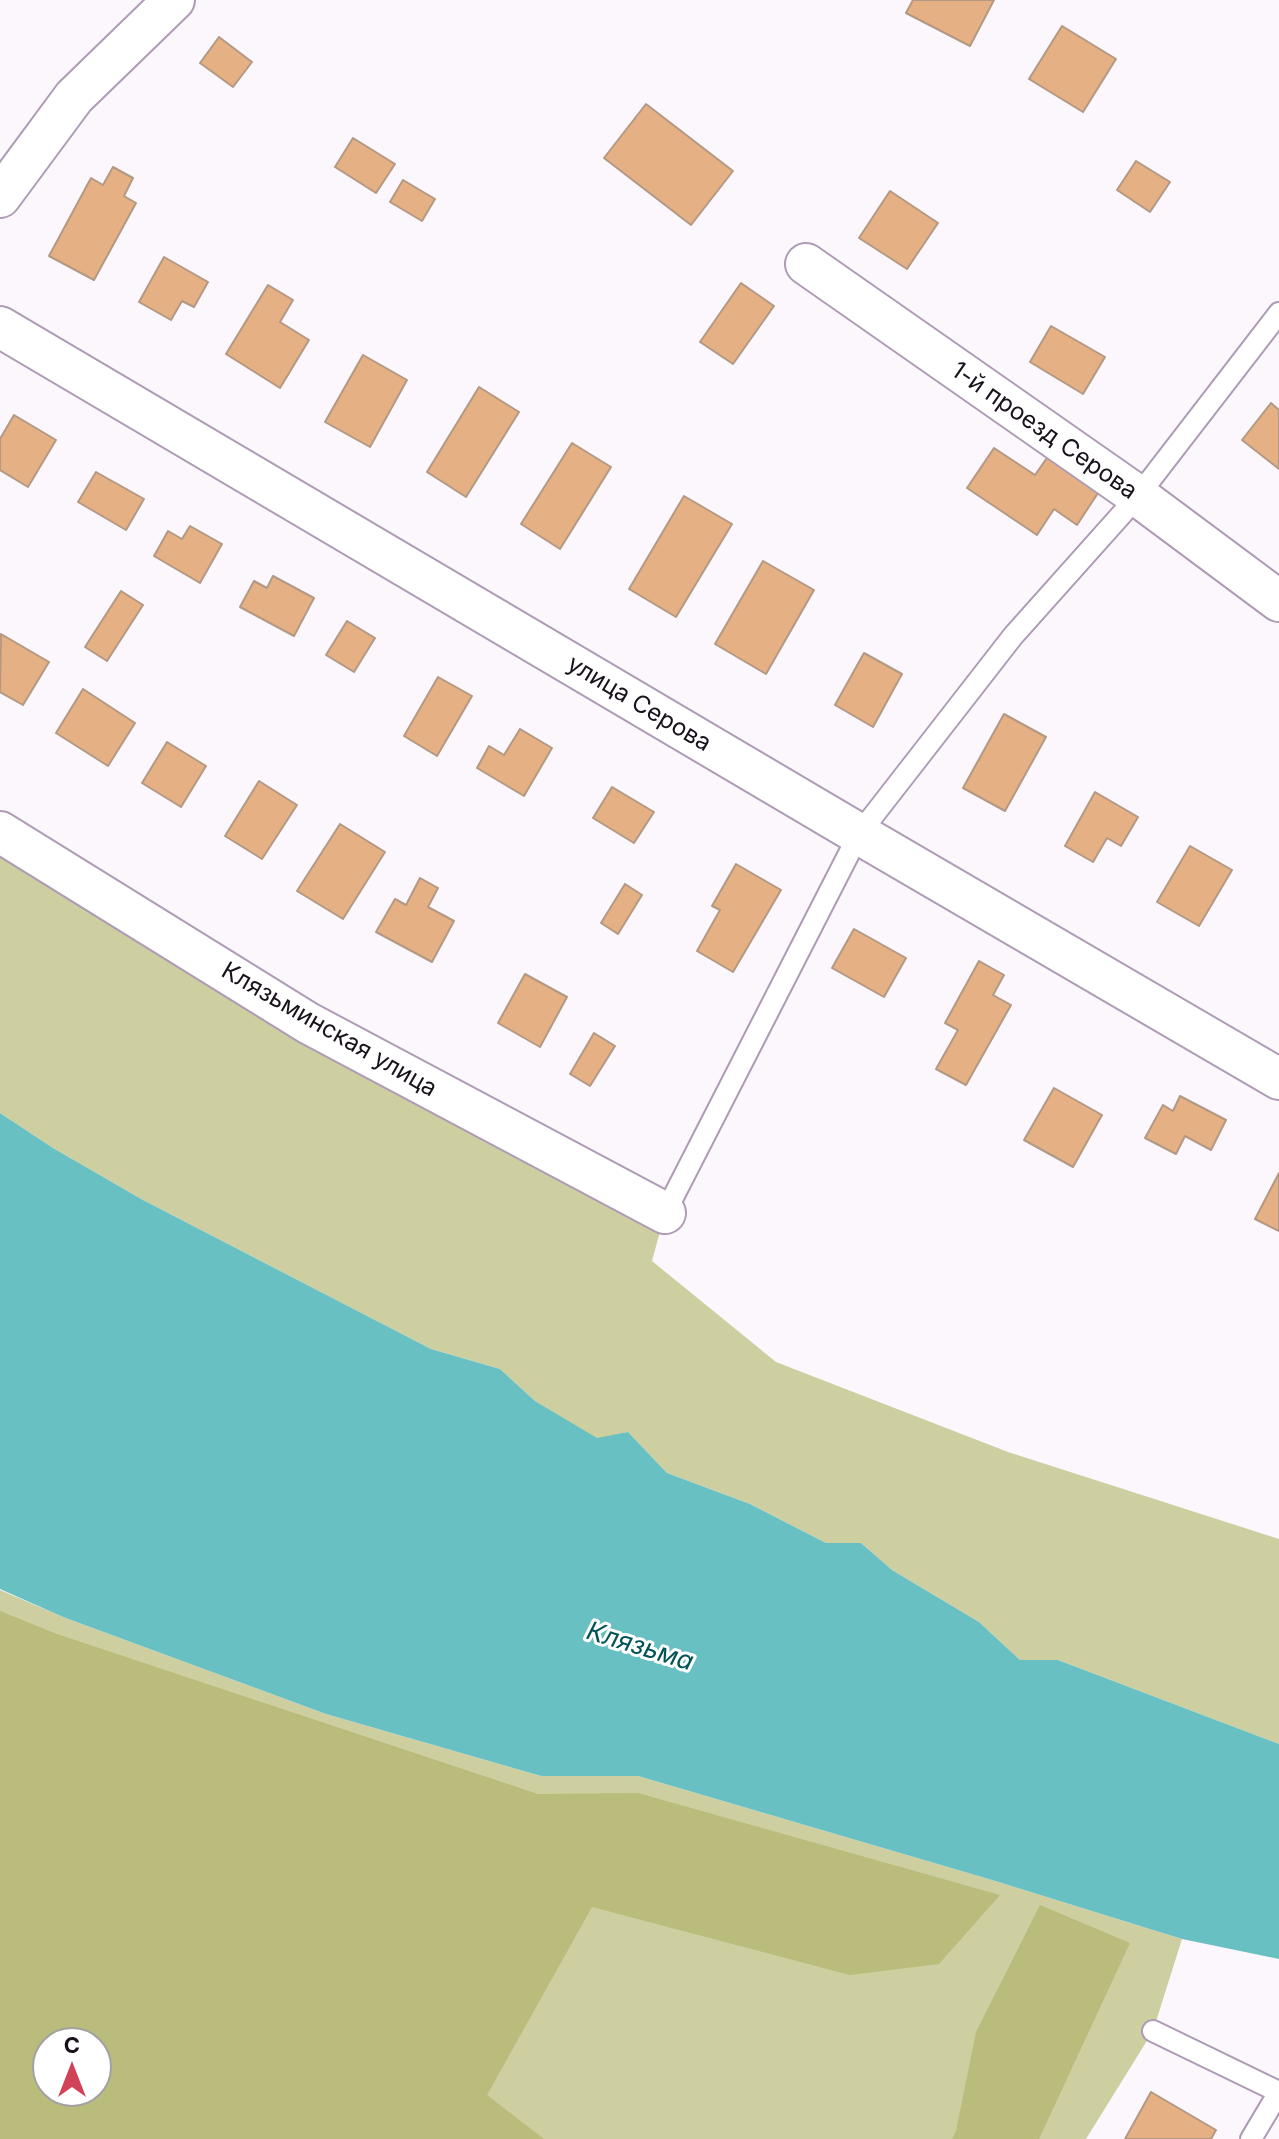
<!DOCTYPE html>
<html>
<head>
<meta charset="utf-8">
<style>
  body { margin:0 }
  #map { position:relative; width:1279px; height:2139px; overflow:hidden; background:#fbf7fd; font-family:Inter,sans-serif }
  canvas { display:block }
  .north { position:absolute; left:32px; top:2027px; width:80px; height:80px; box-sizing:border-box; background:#fff; border:2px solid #a3a0a4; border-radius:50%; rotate:0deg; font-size:22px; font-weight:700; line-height:32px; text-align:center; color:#19121c }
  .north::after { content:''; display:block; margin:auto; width:28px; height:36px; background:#d24256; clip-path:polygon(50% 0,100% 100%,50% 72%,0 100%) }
</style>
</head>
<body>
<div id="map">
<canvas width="1279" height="2139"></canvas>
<div class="north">С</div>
</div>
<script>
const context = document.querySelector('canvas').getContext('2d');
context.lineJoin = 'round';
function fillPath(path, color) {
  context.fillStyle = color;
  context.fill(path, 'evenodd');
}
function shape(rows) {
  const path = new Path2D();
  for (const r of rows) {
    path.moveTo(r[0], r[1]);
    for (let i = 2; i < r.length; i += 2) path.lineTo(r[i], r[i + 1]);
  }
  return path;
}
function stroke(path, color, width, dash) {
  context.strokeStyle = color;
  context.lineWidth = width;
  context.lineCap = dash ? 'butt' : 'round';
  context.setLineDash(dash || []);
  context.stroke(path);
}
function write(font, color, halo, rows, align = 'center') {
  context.font = font + ' Inter,sans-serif';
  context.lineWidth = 6;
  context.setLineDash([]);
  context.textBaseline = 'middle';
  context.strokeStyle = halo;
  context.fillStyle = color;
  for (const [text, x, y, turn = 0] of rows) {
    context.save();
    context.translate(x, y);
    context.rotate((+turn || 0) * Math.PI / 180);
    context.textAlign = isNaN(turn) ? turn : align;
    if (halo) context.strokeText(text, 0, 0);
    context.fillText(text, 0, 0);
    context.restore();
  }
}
const green = shape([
  [0,832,665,1213,652,1261,776,1362,1008,1452,1279,1539,1279,1744,1058,1660,1020,1660,979,1622,892,1570,861,1543,826,1543,750,1504,667,1473,628,1432,597,1439,535,1401,500,1369,431,1349,143,1200,53,1148,0,1113],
  [0,1590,63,1617,326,1714,541,1776,638,1776,992,1880,1182,1939,1153,2031,1086,2139,0,2139],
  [48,2043,96,2043,96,2091,48,2091]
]);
const forest = shape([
  [0,1611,57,1634,538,1794,638,1793,1000,1895,939,1964,850,1975,592,1907,487,2095,544,2139,0,2139],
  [96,2043,96,2091,48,2091,48,2043],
  [1040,1905,1130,1943,1039,2139,952,2139,956,2131,976,2032]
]);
const water = shape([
  [0,1113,53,1148,143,1200,431,1349,500,1369,535,1401,597,1438,628,1432,667,1473,750,1504,826,1543,861,1543,892,1570,979,1622,1020,1660,1058,1660,1279,1744,1279,1959,1182,1939,992,1880,638,1776,541,1776,326,1714,63,1617,0,1589]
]);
const building = shape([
  [913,0,994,0,970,46,906,13,913,0],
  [1062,26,1116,59,1083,112,1029,79,1062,26],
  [219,37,252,62,233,87,200,63,219,37],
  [646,104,733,171,691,225,604,158,646,104],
  [353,138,395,164,376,193,335,167,353,138],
  [1136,161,1170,182,1150,212,1117,190,1136,161],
  [113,167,133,178,124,196,136,203,94,280,49,256,91,178,103,185,113,167],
  [403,180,435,199,422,221,390,202,403,180],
  [890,191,938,223,907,269,859,238,890,191],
  [164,257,208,282,194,307,182,301,171,320,139,302,164,257],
  [741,283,774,306,733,364,700,342,741,283],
  [268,285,293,300,280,322,309,340,280,388,226,354,268,285],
  [1051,326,1105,357,1083,394,1030,362,1051,326],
  [363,355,407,380,370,447,325,422,363,355],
  [479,387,519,412,466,497,427,472,479,387],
  [1271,403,1279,410,1279,469,1242,440,1271,403],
  [14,415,56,440,28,487,0,470,0,439,14,415],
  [572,443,611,467,560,549,521,524,572,443],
  [994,448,1035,475,1049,455,1100,490,1077,525,1054,509,1037,535,967,488,994,448],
  [96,472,144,499,126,530,78,502,96,472],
  [684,496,732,524,676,617,629,589,684,496],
  [190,526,222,544,200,583,154,556,168,531,182,539,190,526],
  [763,561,814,590,766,674,715,644,763,561],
  [273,576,314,598,294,636,240,607,254,581,267,588,273,576],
  [121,591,143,605,107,661,85,647,121,591],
  [347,621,375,638,354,672,326,655,347,621],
  [1,634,49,662,23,705,0,692,1,634],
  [864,653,902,674,873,727,835,705,864,653],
  [438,677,472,696,437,756,404,736,438,677],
  [83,689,135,723,108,766,56,733,83,689],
  [1004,714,1046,737,1005,811,963,788,1004,714],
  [520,729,552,748,524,796,477,768,489,746,504,755,520,729],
  [167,742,206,766,181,807,142,783,167,742],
  [259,781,297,805,262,859,225,836,259,781],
  [612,787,654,812,634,843,593,818,612,787],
  [1095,792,1138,817,1121,846,1107,838,1093,862,1065,846,1095,792],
  [340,824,385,852,343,919,297,891,340,824],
  [1190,846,1232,870,1199,926,1157,902,1190,846],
  [736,864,781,890,733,972,697,951,720,910,712,906,736,864],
  [420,878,438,888,428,907,454,921,432,962,376,932,395,899,406,905,420,878],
  [625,884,642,895,618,934,601,923,625,884],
  [854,929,906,958,884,997,832,968,854,929],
  [979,961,1004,975,993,995,1011,1005,966,1085,936,1069,958,1030,945,1023,979,961],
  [525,974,567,997,540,1047,498,1023,525,974],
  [594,1033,615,1046,590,1086,570,1074,594,1033],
  [1054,1088,1102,1115,1073,1167,1024,1140,1054,1088],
  [1180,1096,1226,1120,1211,1150,1185,1136,1176,1154,1145,1138,1163,1105,1173,1111,1180,1096],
  [1279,1173,1279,1231,1255,1219,1279,1173],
  [1151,2092,1216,2130,1211,2139,1125,2139,1151,2092]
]);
const lane = shape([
  [665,1213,859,834,1013,636,1138,496,1279,313],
  [1153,2031,1279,2092],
  [1251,2139,1279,2092]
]);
const street = shape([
  [0,197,74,97,174,0],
  [806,264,1138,496,1279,601],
  [0,327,859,834,1279,1079],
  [0,832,308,1023,665,1213]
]);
const streetNames = [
  ["1-й проезд Серова",1044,431,35],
  ["улица Серова",639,704,31],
  ["Клязьминская улица",329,1030,30]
];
const waterNames = [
  ["Клязьма",640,1647,17]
];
fillPath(green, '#cdcfa1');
fillPath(forest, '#babc7c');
fillPath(water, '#68c0c3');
fillPath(building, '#e5b084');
stroke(building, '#b39984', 2);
stroke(lane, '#ae9bb5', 24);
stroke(street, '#ae9bb5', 44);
stroke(lane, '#fff', 20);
stroke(street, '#fff', 40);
write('24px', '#19121c', '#fff', streetNames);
write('italic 26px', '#005457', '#fff', waterNames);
</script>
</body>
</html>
